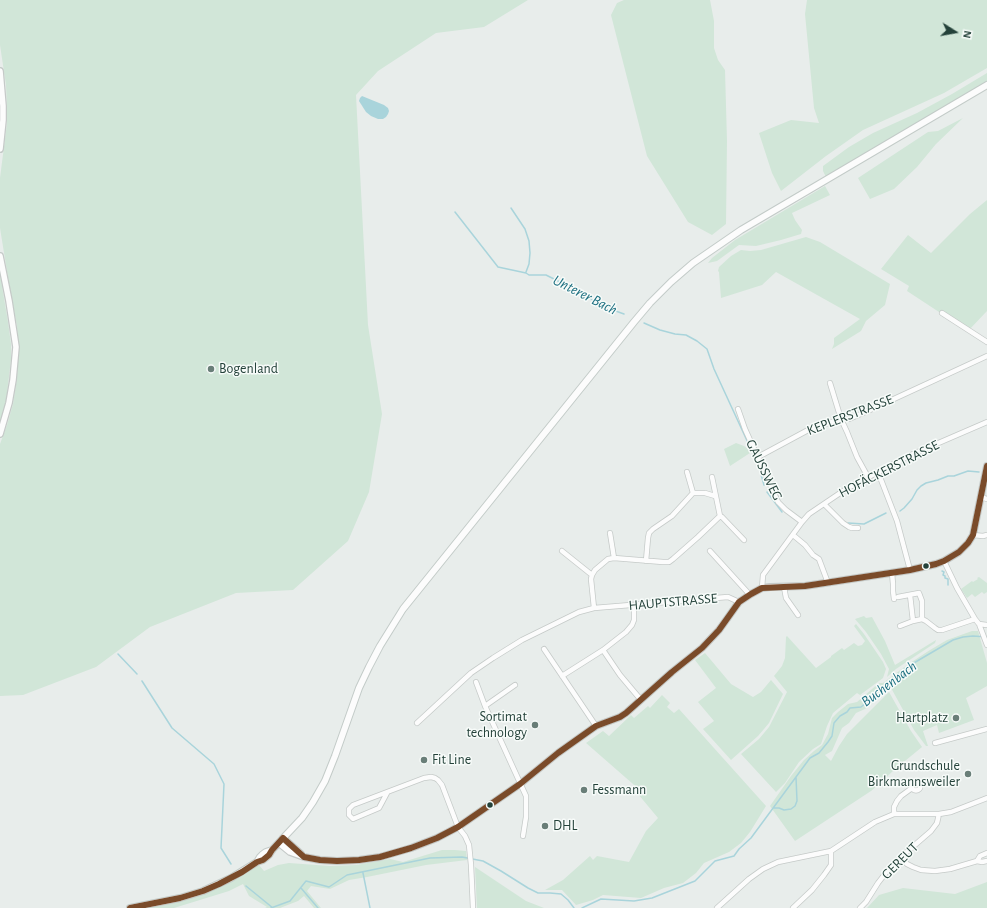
<!DOCTYPE html>
<html>
<head>
<meta charset="utf-8">
<style>
  body { margin:0 }
  #map { position:relative; width:987px; height:908px; overflow:hidden; background:#e8edeb; font-family:"Alegreya Sans",sans-serif }
  canvas { display:block }
  .north { position:absolute; left:935px; top:12px; width:40px; height:40px; -webkit-text-stroke:3px #f7fbf9; paint-order:stroke; rotate:101deg; font-size:11px; font-weight:700; line-height:16px; text-align:center; color:#24423a }
  .north::after { content:''; display:block; margin:auto; width:14px; height:18px; background:#24423a; clip-path:polygon(50% 0,100% 100%,50% 72%,0 100%) }
</style>
</head>
<body>
<div id="map">
<canvas width="987" height="908"></canvas>
<div class="north">N</div>
</div>
<script>
const context = document.querySelector('canvas').getContext('2d');
context.lineJoin = 'round';
function fillPath(path, color) {
  context.fillStyle = color;
  context.fill(path, 'evenodd');
}
function shape(rows) {
  const path = new Path2D();
  for (const r of rows) {
    if (r.length === 3) {
      path.moveTo(r[0] + r[2], r[1]);
      path.arc(r[0], r[1], r[2], 0, 2 * Math.PI);
      continue;
    }
    path.moveTo(r[0], r[1]);
    for (let i = 2; i < r.length; i += 2) path.lineTo(r[i], r[i + 1]);
  }
  return path;
}
function stroke(path, color, width, dash) {
  context.strokeStyle = color;
  context.lineWidth = width;
  context.lineCap = dash ? 'butt' : 'round';
  context.setLineDash(dash || []);
  context.stroke(path);
}
function write(font, color, halo, rows, align = 'center') {
  context.font = font + ' "Alegreya Sans",sans-serif';
  context.lineWidth = 3;
  context.setLineDash([]);
  context.textBaseline = 'middle';
  context.strokeStyle = halo;
  context.fillStyle = color;
  for (const [text, x, y, turn = 0] of rows) {
    context.save();
    context.translate(x, y);
    context.rotate((+turn || 0) * Math.PI / 180);
    context.textAlign = isNaN(turn) ? turn : align;
    if (halo) context.strokeText(text, 0, 0);
    context.fillText(text, 0, 0);
    context.restore();
  }
}
const green = shape([
  [0,0,528,0,484,27,436,33,378,71,356,95,368,325,382,414,369,492,348,541,293,590,236,593,150,627,96,667,23,695,0,696,0,444,7,425,13,404,17,378,18,353,17,326,10,290,0,228,0,178,7,123,7,108,6,85,0,45],
  [624,0,710,0,714,21,714,48,718,60,725,70,727,141,726,224,712,235,688,222,647,156,611,15,617,3],
  [807,0,987,0,987,68,944,93,863,130,826,156,781,191,772,173,759,133,791,120,819,123,814,108,805,14],
  [987,73,987,82,826,177,823,171,823,166,849,147,873,133,917,113,952,94],
  [963,118,936,144,917,167,894,189,870,199,858,178,928,132,938,131],
  [825,186,830,195,792,213,795,220,802,230,801,234,781,240,756,246,739,245,717,261,708,263,712,258,735,240],
  [987,200,987,311,968,331,907,291,909,286,881,269,908,235,931,253,970,214],
  [806,237,820,242,890,284,885,305,866,321,861,331,832,349,834,344,834,338,860,319,776,272,762,285,721,298,719,272,718,271,719,267,731,256,741,250,750,251,761,250],
  [0,274,8,322,11,344,11,359,6,402,0,423],
  [736,443,744,446,748,449,750,453,730,466,724,449],
  [979,577,987,583,987,592,984,594,982,592,975,597,972,594,967,598,961,589,972,581,973,582,978,579,977,578],
  [864,616,866,618,872,617,885,641,895,665,936,640,935,643,896,669,887,677,889,669,881,654,866,632,855,619],
  [856,624,864,634,883,662,886,669,883,678,860,695,857,693,833,713,827,726,821,744,813,749,799,762,785,783,776,792,741,754,759,739,769,727,787,692,774,676,782,666,785,658,786,637,787,636,816,668,831,657,831,656,842,648,844,650,854,643,858,646,862,645,865,641,854,626],
  [972,631,978,631,987,663,987,686,966,698,974,720,939,733,937,725,923,731,928,746,926,746,914,730,890,686,865,709,856,713,849,723,842,728,832,751,825,755,831,761,839,746,847,734,889,692,911,731,922,747,894,770,877,786,871,791,795,841,770,806,791,776,804,760,814,751,822,745,828,734,832,718,838,712,848,704,857,702,879,683,883,683,907,665,930,650,947,640],
  [705,653,731,684,753,697,761,692,771,680,783,694,769,723,764,729,758,736,731,760,703,729,714,721,698,702,716,688,695,660],
  [662,695,670,703,667,707,674,713,679,709,766,806,750,832,741,843,729,852,704,863,696,873,683,883,664,888,641,898,603,895,593,900,576,905,562,890,545,890,563,880,590,856,593,860,597,856,629,862,646,831,658,818,638,794,641,791,586,743,603,731,609,736,631,715,634,718,648,706,650,708],
  [442,850,455,850,466,851,467,860,426,865,367,877,349,880,330,889,311,886,307,891,321,908,314,908,304,896,298,901,280,908,265,908,267,907,249,896,243,884,229,891,174,908,150,908,179,902,201,895,237,879,259,865,264,871,278,865,289,863,330,866,356,865,390,859,403,862],
  [475,867,526,901,544,908,477,908],
  [987,882,987,908,867,908,879,895,903,888,955,894]
]);
const water = shape([
  [362,96,384,105,388,108,389,111,388,114,386,117,383,119,378,119,371,116,366,112,359,101,360,98]
]);
const stream = shape([
  [511,208,525,229,529,241,530,253,529,264,526,272],
  [455,212,498,267,526,273,529,275,546,275,586,295,599,305,624,314],
  [644,323,660,330,675,334,686,335,697,341,707,349,714,369,749,445],
  [751,449,758,464,764,485],
  [767,492,782,512],
  [900,511,904,508,912,499,917,490,921,486,926,483,938,480,948,476,954,476,968,471,979,472],
  [848,523,864,524,886,513],
  [942,571,944,572,943,575,945,576,945,578,948,579,948,585],
  [118,654,137,674],
  [142,681,172,728,214,764,224,784,221,848,231,864],
  [773,808,779,808,784,810,791,809,795,806,797,801,796,777],
  [363,873,370,908],
  [246,886,273,908],
  [301,888,318,908],
  [271,908,290,901,306,881,329,887,347,875,430,858,462,857,483,861,501,871,528,888,538,893,550,893,561,894,568,900,574,908],
  [582,908,601,899,634,901,652,898,695,881,715,861,734,856,739,849,751,838,810,758,819,753,828,742,832,736,834,723,840,716,847,712,850,708,861,707,866,703,872,695,907,667,953,640,963,637,973,636,987,637]
]);
const minor = shape([
  [942,313,987,342],
  [830,383,841,419,847,432,857,457,868,477],
  [738,409,745,429,778,502,786,510,802,522],
  [758,457,810,429,841,419,849,419,870,410,987,356],
  [687,472,693,493],
  [878,472,897,521,910,570],
  [981,497,987,499],
  [824,504,843,523,849,527,852,528,858,528],
  [720,516,722,517,744,540],
  [610,533,614,558],
  [793,535,805,545,813,555,819,559,828,583],
  [973,535,983,536,987,535],
  [562,551,592,575,591,579,594,608],
  [710,551,750,595],
  [646,561,648,538,649,533,653,529,672,516,693,493,705,493,715,496],
  [944,561,957,588,975,619,979,624,987,645],
  [892,573,893,584,893,591,894,599],
  [592,575,595,570,608,559,614,558,663,562,669,562,673,559,698,537,720,516,712,477],
  [784,587,786,598,798,615],
  [762,588,763,575,802,522,809,514,846,489,878,472,913,454,987,422],
  [910,595,913,621],
  [898,597,919,593,922,601,922,619],
  [979,624,987,625],
  [900,626,913,621,922,619,926,621,935,628,938,630,942,630,975,619],
  [544,649,596,726],
  [603,650,620,675,641,700],
  [562,676,603,650,626,632,632,625,634,620,634,605],
  [476,682,485,706,526,796,526,817,523,836],
  [485,706,515,685],
  [417,723,471,673,493,658,522,640,579,612,594,608,728,597,739,602],
  [935,743,987,729],
  [916,786,4.5],
  [387,793,379,808,353,819,349,815,349,809,353,805,424,778,431,777,435,778,438,780,442,785,458,827,465,836,469,845,471,865,473,908],
  [894,814,894,807,897,801,901,796,912,788],
  [901,857,907,864,913,867,921,870,935,871,950,869,977,861,982,862,987,861],
  [977,861,980,856,987,853],
  [717,908,749,879,763,869,778,862,831,851,875,822,894,814,939,814,951,812,987,798],
  [793,908,812,890,824,875,831,865,831,851],
  [860,908,866,902,878,883,888,870,901,857,931,831,937,823,939,814]
]);
const tertiary = shape([
  [0,71,3,106,3,120,0,149],
  [0,256,9,301,16,347,13,380,9,403,0,434],
  [283,838,301,854],
  [279,843,290,852,304,857,320,860,337,861,359,860,380,857,411,848,437,838,458,827,520,784,558,753,596,726,620,717,626,713,672,672,702,648,719,630,739,602,751,594,762,588,770,587,805,586,910,570,936,564,944,561,959,552,968,543,973,535,987,466]
]);
const secondary = shape([
  [257,862,260,857,262,855,266,852,272,850],
  [130,908,180,898,203,891,231,878,257,862,263,860,269,855,272,850,302,818,313,802,325,781,335,756,359,688,369,667,380,646,403,609,634,322,650,303,671,282,693,263,741,230,987,85]
]);
const bus1 = shape([
  [130,908,180,898,203,891,219,884,242,872,257,862,263,860,269,855,272,850,283,838,304,857,320,860,337,861,359,860,380,857,411,848,437,838,458,827,520,784,558,753,596,726,620,717,626,713,672,672,702,648,719,630,739,602,751,594,762,588,805,586,910,570,936,564,944,561,959,552,968,543,973,535,987,466]
]);
const markers = [
  [211,369,4,"#697e78"],
  [926,566,3.5,"#24423a"],
  [956,718,4,"#697e78"],
  [535,725,4,"#697e78"],
  [424,760,4,"#697e78"],
  [968,774,4,"#697e78"],
  [584,790,4,"#697e78"],
  [490,805,3.5,"#24423a"],
  [545,826,4,"#697e78"]
];
const poiNames = [
  ["Bogenland",219,369],
  ["Sortimat",527,717,"right"],
  ["technology",527,733,"right"],
  ["Hartplatz",948,718,"right"],
  ["Fit Line",432,760],
  ["Grundschule",960,766,"right"],
  ["Birkmannsweiler",960,782,"right"],
  ["Fessmann",592,790],
  ["DHL",553,826]
];
const streetNames = [
  ["KEPLERSTRASSE",850,415,-21],
  ["HOFÄCKERSTRASSE",889,469,-27],
  ["GAUSSWEG",764,470,64],
  ["HAUPTSTRASSE",673,602,-5],
  ["GEREUT",900,861,-45]
];
const waterNames = [
  ["Unterer Bach",585,295,27],
  ["Buchenbach",889,684,-37]
];
fillPath(green, '#d1e6d8');
fillPath(water, '#a9d4db');
stroke(stream, '#a9d4db', 1.5);
stroke(minor, '#c5cac8', 6);
stroke(tertiary, '#c5cac8', 8);
stroke(secondary, '#c3cbc8', 8);
stroke(minor, '#fcfcfc', 4.5);
stroke(tertiary, '#fcfcfc', 5.5);
stroke(secondary, '#fcfcfc', 6);
stroke(bus1, '#7a4b2a', 6);
for (const [x, y, r, color] of markers) {
  const dot = new Path2D();
  dot.arc(x, y, r, 0, 2 * Math.PI);
  context.fillStyle = color;
  context.fill(dot);
  stroke(dot, '#f7fbf9', 1.5);
}
write('14px', '#24423a', '#f7fbf9', poiNames, 'left');
write('14px', '#24423a', '#f7fbf9', streetNames);
write('italic 15px', '#1c6f80', '#f7fbf9', waterNames);
</script>
</body>
</html>
